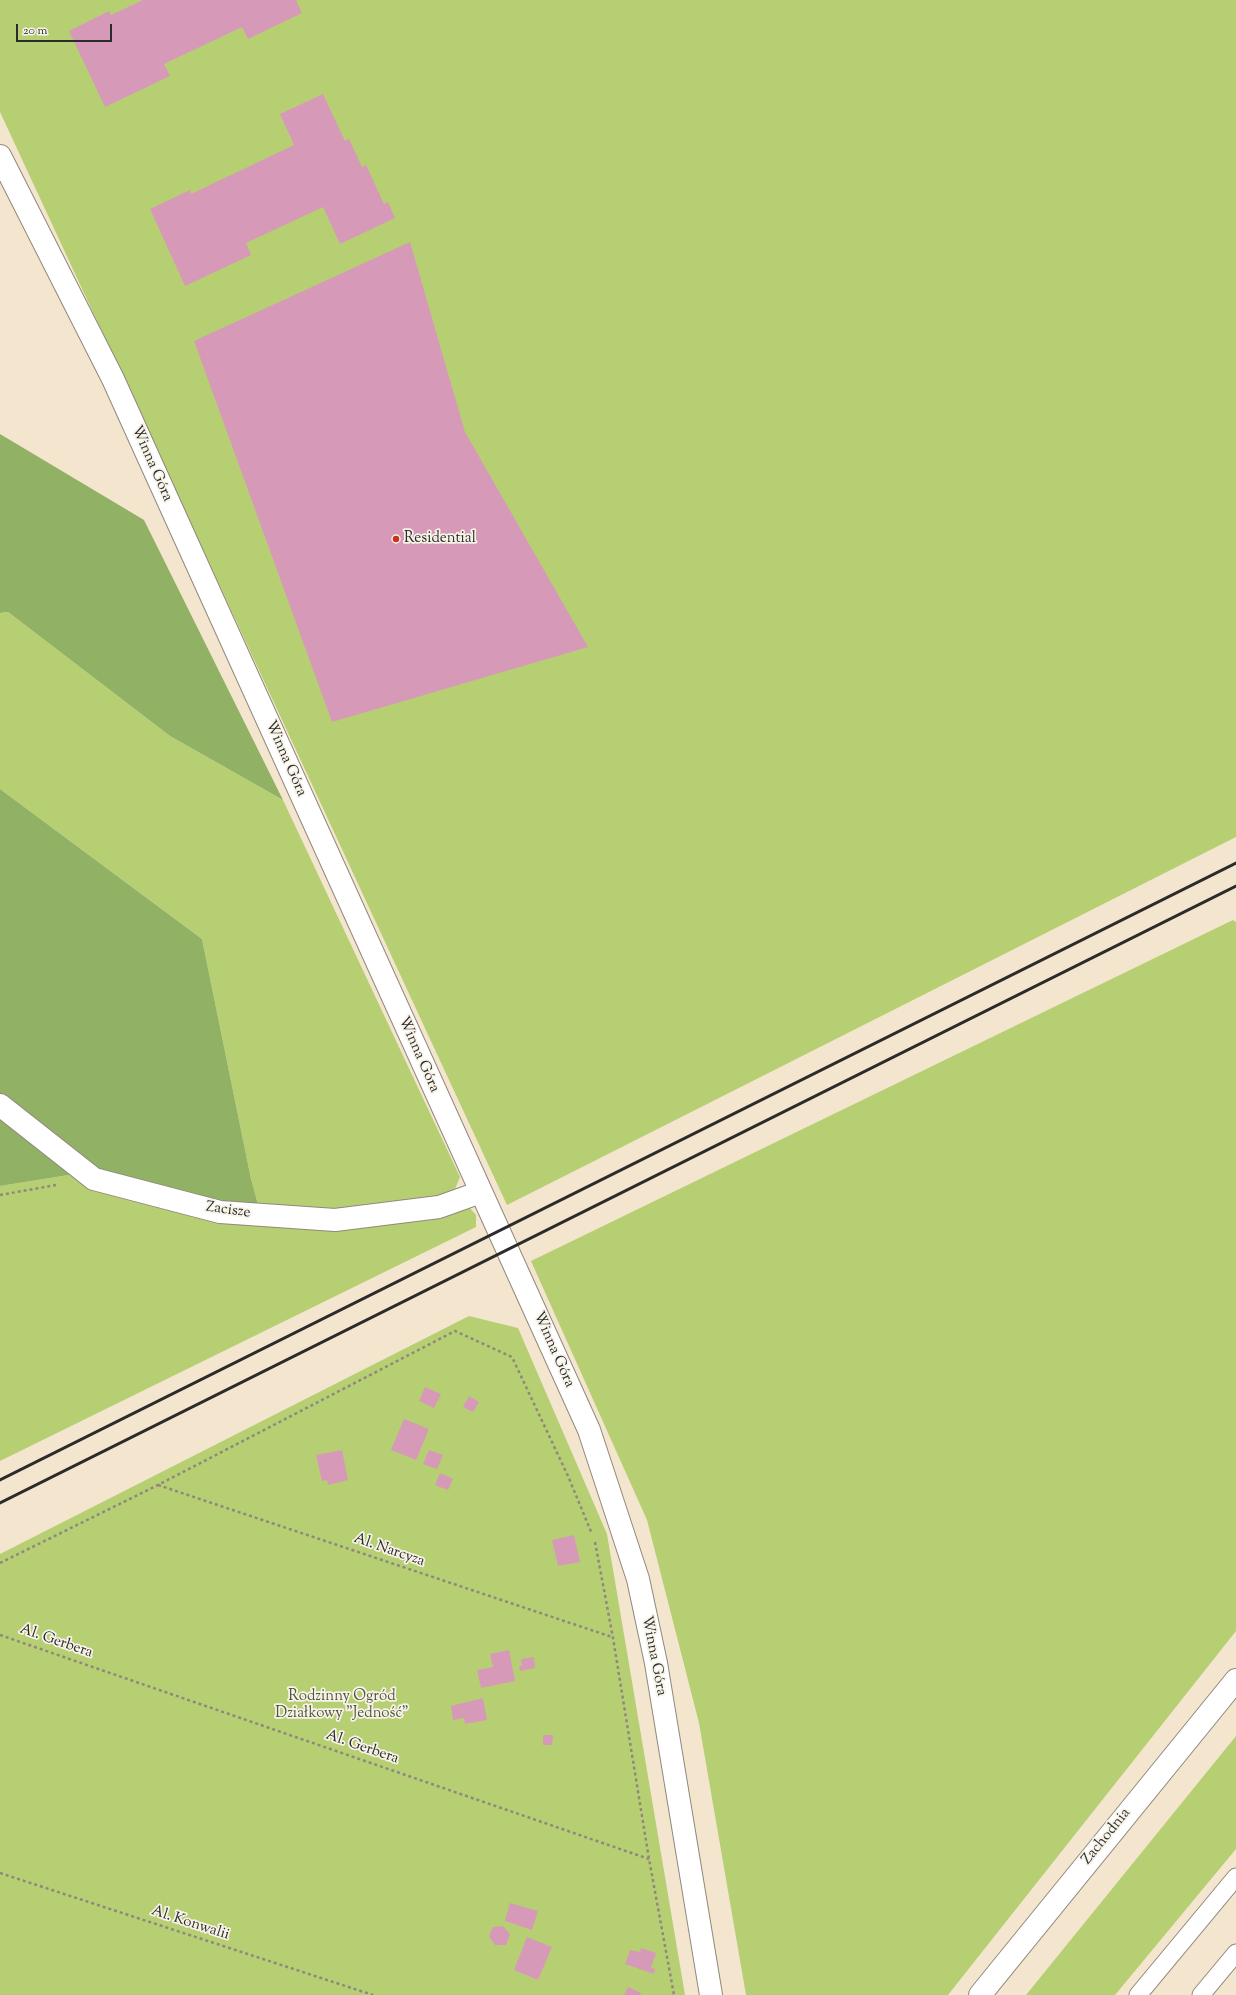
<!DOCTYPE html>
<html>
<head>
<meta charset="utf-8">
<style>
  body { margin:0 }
  #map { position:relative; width:1236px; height:1995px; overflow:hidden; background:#f4e5ce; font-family:"Sorts Mill Goudy",serif }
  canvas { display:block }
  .scale { position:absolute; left:16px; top:24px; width:96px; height:18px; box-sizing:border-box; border:2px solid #2b2b2b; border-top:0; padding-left:5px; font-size:12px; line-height:14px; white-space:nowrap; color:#2b2b2b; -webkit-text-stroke:3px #f7f3e8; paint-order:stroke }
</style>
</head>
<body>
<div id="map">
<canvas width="1236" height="1995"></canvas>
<div class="scale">20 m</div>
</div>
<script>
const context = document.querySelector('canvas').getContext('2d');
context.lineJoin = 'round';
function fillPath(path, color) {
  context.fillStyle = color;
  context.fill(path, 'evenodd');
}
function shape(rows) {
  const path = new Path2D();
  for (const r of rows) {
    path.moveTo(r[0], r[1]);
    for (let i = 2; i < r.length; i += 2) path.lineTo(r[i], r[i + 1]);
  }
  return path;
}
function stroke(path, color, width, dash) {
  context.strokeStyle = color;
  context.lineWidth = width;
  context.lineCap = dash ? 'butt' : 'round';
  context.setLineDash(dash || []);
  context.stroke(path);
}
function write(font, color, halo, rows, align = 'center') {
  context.font = font + ' "Sorts Mill Goudy",serif';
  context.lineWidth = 3.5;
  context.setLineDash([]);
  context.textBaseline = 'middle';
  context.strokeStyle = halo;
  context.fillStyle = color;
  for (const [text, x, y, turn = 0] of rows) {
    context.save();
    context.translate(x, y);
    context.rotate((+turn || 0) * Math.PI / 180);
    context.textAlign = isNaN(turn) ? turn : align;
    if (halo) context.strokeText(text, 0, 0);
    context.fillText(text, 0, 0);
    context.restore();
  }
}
const green = shape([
  [0,0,1236,0,1236,837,507,1205,0,112],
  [8,612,170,736,283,800,460,1177,455,1189,439,1199,335,1212,259,1208,251,1179,202,939,0,789,0,613],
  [1233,920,1236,922,1236,1631,948,1995,746,1995,699,1723,647,1520,531,1261],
  [75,1174,219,1219,469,1207,476,1215,476,1227,0,1461,0,1186],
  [469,1316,518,1328,607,1534,685,1995,0,1995,0,1554],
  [1236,1736,1236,1849,1115,1995,1026,1995]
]);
const forest = shape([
  [0,434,144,520,283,800,170,736,8,612,0,613],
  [0,789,202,939,251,1179,259,1208,221,1206,97,1173,0,1096],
  [0,1116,75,1174,0,1186]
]);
const building = shape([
  [143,0,296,0,302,13,248,39,242,27,164,64,170,76,105,107,69,31,109,11,111,15],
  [323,94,345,141,349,139,362,167,366,165,384,204,388,202,395,218,340,244,323,207,246,243,251,255,185,286,150,209,190,190,191,194,294,145,280,114],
  [410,242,465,432,588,647,332,722,194,341],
  [425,1387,441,1394,434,1408,419,1401],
  [469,1396,479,1402,473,1412,463,1407],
  [404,1419,429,1429,416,1460,391,1450],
  [342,1450,348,1480,328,1485,327,1480,322,1481,316,1455],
  [429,1450,443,1455,437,1469,423,1464],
  [440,1473,453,1479,448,1490,435,1485],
  [574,1535,580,1562,558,1566,552,1540],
  [509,1650,515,1681,481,1688,477,1670,493,1667,490,1654],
  [534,1657,535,1668,520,1671,519,1666,522,1666,521,1659],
  [483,1698,487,1720,465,1724,464,1718,453,1720,451,1706],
  [543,1735,553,1735,552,1745,543,1745],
  [510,1903,538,1911,532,1930,505,1921],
  [503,1926,510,1934,506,1945,495,1945,489,1936,493,1927],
  [527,1937,552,1947,538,1980,514,1970],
  [641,1948,656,1953,651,1968,655,1969,654,1974,625,1964,630,1950,640,1952],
  [628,1987,641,1993,640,1995,624,1995]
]);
const path = shape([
  [0,1195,56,1185],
  [158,1485,612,1637],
  [595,1542,613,1638,649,1859,674,1995],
  [0,1563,158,1485,455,1331,512,1357,568,1476,592,1534],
  [0,1635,649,1859],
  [0,1873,373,1995]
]);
const service = shape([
  [1138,1995,1236,1877],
  [1201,1995,1236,1953]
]);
const minor = shape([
  [0,156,113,379,589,1430,638,1579,656,1663,711,1995],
  [0,1105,94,1179,220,1212,335,1220,439,1207,481,1192]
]);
const tertiary = shape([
  [980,1995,1236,1680]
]);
const rail = shape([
  [0,1480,1236,863],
  [0,1503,1236,886]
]);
const markers = [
  [396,539,4,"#c8321e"]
];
const streetNames = [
  ["Winna Góra",151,464,66],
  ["Winna Góra",285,759,66],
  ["Winna Góra",418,1055,66],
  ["Zacisze",228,1211,8],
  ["Winna Góra",553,1350,66],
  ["Al. Narcyza",389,1551,19],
  ["Al. Gerbera",56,1642,19],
  ["Winna Góra",653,1656,79],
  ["Al. Gerbera",362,1748,19],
  ["Zachodnia",1107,1837,-51],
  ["Al. Konwalii",190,1924,18]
];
const poiNames = [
  ["Residential",404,539]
];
const parkNames = [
  ["Rodzinny Ogród",342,1697],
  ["Działkowy \"Jedność\"",342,1714]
];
fillPath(green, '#b7cf73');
fillPath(forest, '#91b265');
fillPath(building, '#d799b8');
stroke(service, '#90887c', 19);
stroke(minor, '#90887c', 24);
stroke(tertiary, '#90887c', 24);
stroke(path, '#90887c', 2.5, [3, 3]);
stroke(service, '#fff', 17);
stroke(minor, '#fff', 22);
stroke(tertiary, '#fff', 22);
stroke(rail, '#2b2b2b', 3);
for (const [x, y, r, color] of markers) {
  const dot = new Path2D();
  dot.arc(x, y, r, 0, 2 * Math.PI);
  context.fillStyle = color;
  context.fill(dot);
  stroke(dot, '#f7f3e8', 1.5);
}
write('15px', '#2b2b2b', '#f7f3e8', streetNames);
write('15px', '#2b2b2b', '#f7f3e8', poiNames, 'left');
write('15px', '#4e543d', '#f7f3e8', parkNames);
</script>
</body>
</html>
